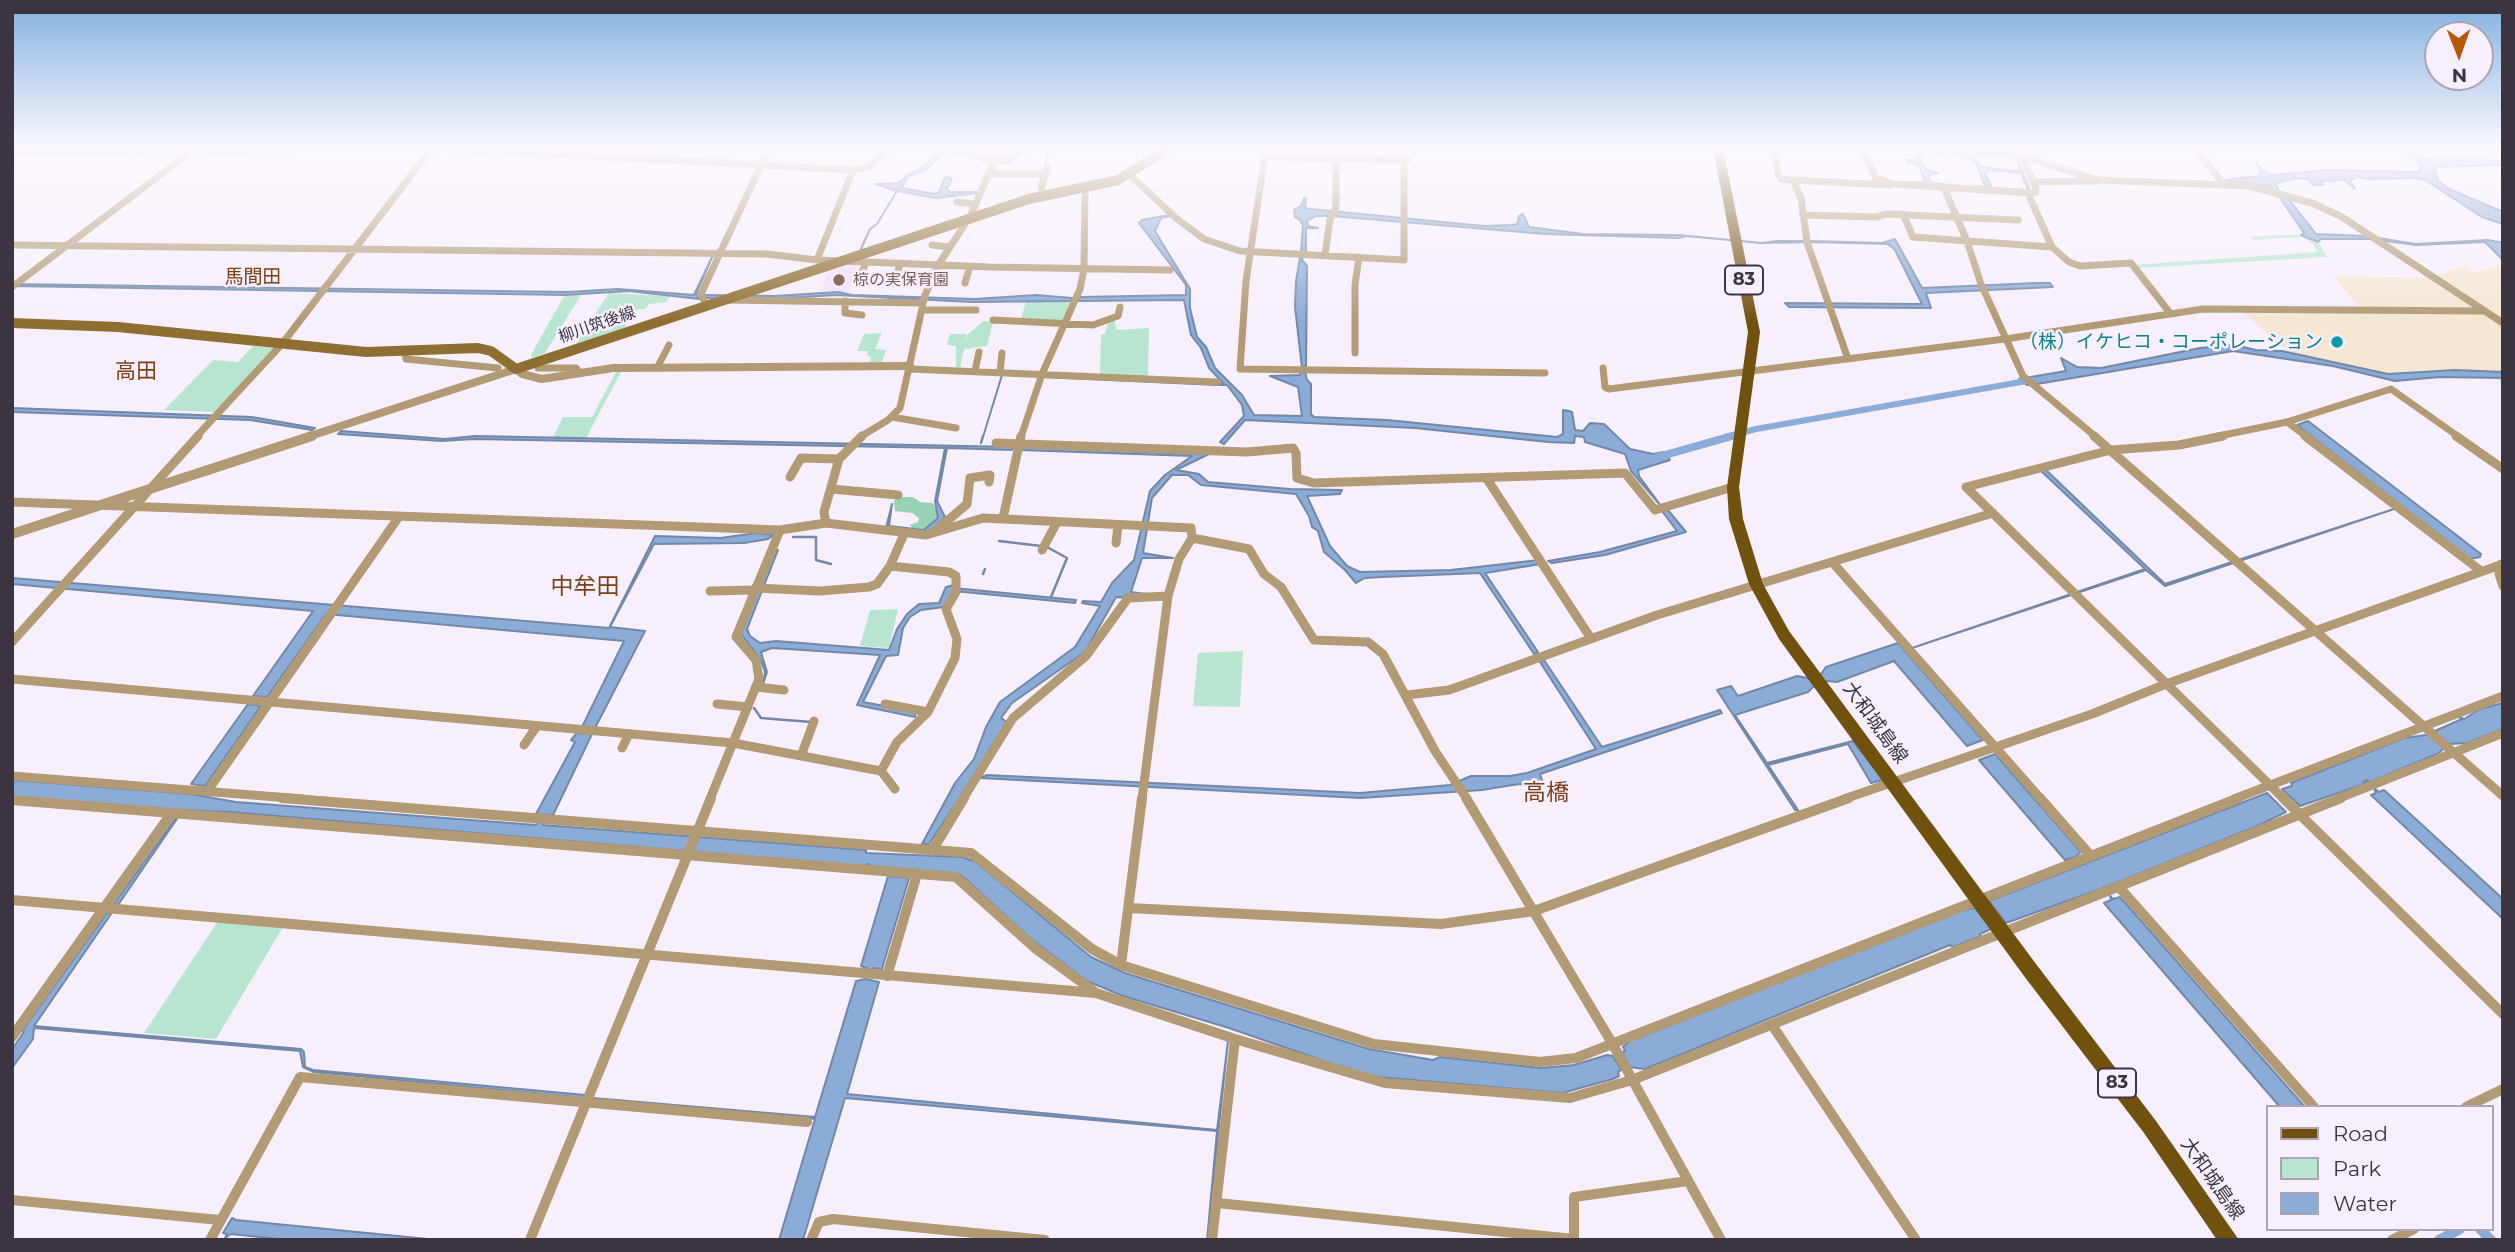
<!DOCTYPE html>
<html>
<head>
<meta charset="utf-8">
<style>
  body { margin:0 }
  #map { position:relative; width:2515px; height:1252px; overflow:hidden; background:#f7effc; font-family:Montserrat,sans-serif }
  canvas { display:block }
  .frame { position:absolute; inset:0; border:14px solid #3c3440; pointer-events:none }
  .legend { position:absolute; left:2266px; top:1105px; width:228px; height:126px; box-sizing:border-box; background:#f7effc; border:2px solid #aca4b1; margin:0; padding:9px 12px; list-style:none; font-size:21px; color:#3c3440 }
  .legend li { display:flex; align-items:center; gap:14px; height:35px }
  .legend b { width:35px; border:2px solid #aca4b1 }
  .north { position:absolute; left:2424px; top:21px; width:70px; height:70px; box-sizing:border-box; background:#f7effc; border:2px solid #aca4b1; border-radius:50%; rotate:179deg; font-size:19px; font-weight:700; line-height:28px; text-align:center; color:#3c3440 }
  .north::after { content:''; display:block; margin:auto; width:24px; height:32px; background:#b65806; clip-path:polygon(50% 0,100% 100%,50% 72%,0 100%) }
</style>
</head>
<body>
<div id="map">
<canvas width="2515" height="1252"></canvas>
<div class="frame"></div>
<ul class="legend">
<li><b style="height:9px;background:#71510e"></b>Road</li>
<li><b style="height:19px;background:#b8e5cf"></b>Park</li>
<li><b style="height:19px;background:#8bacd6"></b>Water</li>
</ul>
<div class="north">N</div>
</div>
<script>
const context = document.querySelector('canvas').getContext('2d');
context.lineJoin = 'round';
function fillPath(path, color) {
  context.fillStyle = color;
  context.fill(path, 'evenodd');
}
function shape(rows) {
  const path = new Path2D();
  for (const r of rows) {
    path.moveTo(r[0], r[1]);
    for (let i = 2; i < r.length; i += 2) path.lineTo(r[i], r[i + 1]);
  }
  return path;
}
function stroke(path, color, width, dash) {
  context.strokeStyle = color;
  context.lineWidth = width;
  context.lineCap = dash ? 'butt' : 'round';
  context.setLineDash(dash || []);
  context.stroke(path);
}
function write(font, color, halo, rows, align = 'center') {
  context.font = font + ' Montserrat,"Noto Sans JP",sans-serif';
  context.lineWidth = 5;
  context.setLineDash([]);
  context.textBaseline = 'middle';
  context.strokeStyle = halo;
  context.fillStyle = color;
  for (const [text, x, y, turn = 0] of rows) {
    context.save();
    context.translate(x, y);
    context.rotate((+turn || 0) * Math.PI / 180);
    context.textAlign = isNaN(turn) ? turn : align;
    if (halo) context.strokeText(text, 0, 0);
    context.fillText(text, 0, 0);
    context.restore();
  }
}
const industrial = shape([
  [2503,265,2503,384,2484,371,2424,370,2389,374,2287,351,2239,309,2362,310,2333,276,2429,278,2465,266,2476,272]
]);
const built = shape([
  [848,262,859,263,848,292,820,291,830,268]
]);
const green = shape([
  [2277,235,2301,235,2318,242,2328,257,2136,268,2132,265,2318,252,2313,244,2303,237,2252,240,2250,237],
  [609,293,670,296,666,302,649,304,645,309,637,309,624,328,576,344],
  [581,295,545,353,532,358,531,355,564,296],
  [1026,302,1071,302,1060,324,1020,321],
  [1114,320,1117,330,1149,328,1148,377,1100,375,1101,334,1105,334,1108,323],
  [984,321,993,322,987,346,964,349,960,368,956,367,956,346,947,345,950,334,967,334,966,343,968,334],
  [882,333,875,349,886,350,881,364,870,364,871,357,867,355,868,351,857,351,864,334],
  [253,346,275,348,215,412,164,410,213,360,238,362],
  [616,372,621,372,586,438,553,437,563,417,592,417],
  [898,609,889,648,860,646,870,610],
  [1243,651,1240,707,1193,706,1198,653],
  [218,921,283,927,216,1039,144,1033]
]);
const forest = shape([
  [898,497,913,497,920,502,933,503,939,516,925,529,912,528,910,525,918,522,919,518,912,513,895,511,894,501]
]);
const water = shape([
  [940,148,958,152,946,151,925,170,908,177,902,188,934,194,939,192,945,177,952,178,947,189,950,192,978,192,977,193,936,198,897,191,875,184,899,183,907,175,920,169,940,152,940,148],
  [1916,148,1924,149,1918,151,1925,169,1938,173,1928,176,1931,183,1971,187,1985,186,1975,161,1957,153,1970,154,1982,167,2018,171,2020,169,2016,156,2030,190,2017,192,1893,183,1925,182,1919,165,1907,163,1907,160,1918,160,1916,148],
  [1989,170,2021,173,2028,190,1992,188,1985,173,1989,170],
  [2396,148,2407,148,2429,160,2503,161,2503,165,2436,167,2437,179,2447,188,2503,212,2503,224,2482,217,2425,180,2414,178,2367,179,2358,177,2350,180,2355,189,2344,180,2321,181,2323,185,2314,185,2308,179,2298,178,2275,183,2280,193,2268,186,2224,180,2258,176,2261,171,2255,161,2261,169,2272,175,2327,170,2419,172,2421,165,2396,148],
  [2278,195,2288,198,2316,234,2366,236,2416,244,2488,240,2503,243,2503,260,2485,242,2416,245,2370,239,2321,239,2318,242,2301,235,2304,233,2278,195],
  [1304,198,1306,198,1305,208,1311,209,1484,226,1512,225,1517,224,1519,216,1523,214,1529,227,1583,234,1678,235,1762,243,1777,241,1811,241,1882,243,1895,239,1922,288,2037,283,2050,283,2053,287,1926,293,1931,308,1789,307,1785,303,1922,304,1895,250,1888,244,1815,242,1761,243,1686,236,1679,238,1545,234,1331,216,1316,216,1307,221,1308,226,1318,228,1306,228,1306,252,1301,252,1303,225,1299,219,1295,217,1294,210,1301,206,1304,198],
  [1169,215,1171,216,1161,218,1155,231,1190,289,1190,308,1197,337,1206,347,1215,368,1242,395,1254,415,1302,416,1298,387,1270,376,1300,375,1301,371,1305,371,1307,380,1311,384,1311,414,1314,417,1387,420,1557,437,1563,434,1563,410,1569,411,1572,412,1575,430,1583,431,1590,423,1604,424,1630,449,1653,454,1664,452,1670,460,1638,470,1639,476,1661,506,1631,471,1625,454,1585,442,1584,437,1575,436,1574,443,1548,442,1415,428,1245,420,1224,444,1220,442,1244,416,1242,405,1227,385,1218,385,1044,377,1224,384,1209,368,1201,348,1191,335,1184,300,1078,301,1080,297,1186,295,1186,285,1139,223,1142,220,1169,215],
  [713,255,696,294,699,299,629,291,565,295,12,286,12,284,567,292,618,289,694,295,713,255],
  [1303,256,1302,260,1307,266,1306,366,1302,368,1295,307,1296,281,1300,258,1303,256],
  [838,292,852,295,975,299,1036,295,1072,298,1071,301,971,302,836,295,773,299,707,298,705,295,775,296,838,292],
  [2234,345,2256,350,2282,351,2388,374,2455,370,2503,372,2503,378,2440,377,2395,381,2333,366,2233,351,2037,384,2027,385,2019,379,2066,371,2061,358,2077,367,2101,368,2200,348,2234,345],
  [12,408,252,417,315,428,312,430,250,420,12,412,12,408],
  [2308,421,2481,554,2480,557,2470,559,2297,425,2308,421],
  [341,431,445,439,475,436,1014,447,1012,450,947,448,937,501,945,517,931,532,886,528,892,504,889,526,924,530,938,518,935,501,945,448,474,439,441,441,338,434,341,431],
  [1021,447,1209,454,1176,470,1199,474,1208,482,1290,489,1342,490,1340,494,1307,496,1330,546,1347,566,1360,572,1451,570,1539,560,1541,564,1485,573,1538,652,1534,654,1480,573,1382,577,1365,578,1356,583,1345,570,1324,552,1318,531,1312,527,1309,516,1296,494,1201,485,1188,475,1172,475,1152,498,1143,553,1173,558,1142,558,1131,592,1146,594,1144,599,1116,597,1085,652,1012,703,1001,718,1007,722,963,793,929,844,922,844,955,783,974,759,986,727,1000,702,1075,647,1100,606,1082,603,1083,601,1101,602,1112,583,1134,560,1150,491,1165,475,1192,456,1021,450,1021,447],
  [2039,469,2045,469,2165,584,2394,509,2165,586,2146,570,1912,648,2145,569,2039,469],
  [1667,509,1686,532,1605,555,1552,563,1548,561,1600,552,1677,531,1662,511,1667,509],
  [757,533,774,535,768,539,744,543,654,544,610,627,645,631,595,728,582,727,624,641,326,614,267,697,253,696,313,611,12,584,12,578,609,628,655,536,720,538,757,533],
  [775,549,778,550,747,629,750,636,760,643,776,641,889,650,897,629,907,614,919,604,939,603,946,587,954,585,954,588,1076,600,1075,603,954,591,944,607,921,610,910,617,903,628,898,655,886,656,863,702,916,712,915,717,857,705,880,655,772,648,761,652,767,672,763,684,765,672,761,660,741,634,775,549],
  [1898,643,1983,740,1967,746,1894,661,1837,682,1827,681,1814,686,1808,692,1735,715,1767,763,1853,741,1883,780,1871,783,1848,744,1768,765,1798,810,1795,810,1717,690,1731,686,1738,696,1797,676,1808,678,1821,674,1826,667,1898,643],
  [1544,660,1602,747,1720,710,1722,713,1540,774,1543,783,1530,786,1519,784,1482,790,1360,798,980,778,987,775,1360,793,1450,785,1471,776,1510,776,1527,773,1596,749,1540,662,1544,660],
  [2503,703,2503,729,2467,743,2450,744,2437,754,2370,782,2366,780,2367,784,2363,781,2364,784,2300,806,2282,789,2292,786,2291,783,2404,738,2426,735,2462,719,2459,717,2464,719,2480,709,2503,703],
  [248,704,261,706,205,786,191,784,248,704],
  [577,733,592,734,553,815,536,814,575,742,571,740,577,733],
  [1995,754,2081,852,2075,857,2065,860,1979,760,1995,754],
  [12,780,190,794,236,802,536,825,538,822,543,823,543,825,866,850,866,853,962,857,976,862,1091,957,1125,973,1369,1049,1433,1060,1440,1057,1541,1068,1574,1065,1607,1055,1613,1056,1621,1070,1618,1072,1619,1076,1613,1079,1562,1093,1367,1076,1229,1028,1123,996,1087,981,1031,939,961,875,870,866,869,864,861,866,230,812,183,810,118,905,114,904,180,812,12,797,12,780],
  [2374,788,2379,792,2384,790,2503,899,2503,919,2371,795,2376,793,2374,788],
  [2267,793,2286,812,2255,827,2106,887,2006,923,1989,901,2267,793],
  [888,876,909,878,882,969,873,968,872,970,861,966,888,876],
  [2110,896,2113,899,2120,897,2305,1107,2280,1107,2104,903,2111,900,2110,896],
  [1975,908,1991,929,1980,934,1981,936,1953,947,1950,945,1645,1069,1629,1067,1621,1053,1625,1051,1623,1047,1630,1041,1960,911,1975,908],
  [107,913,111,914,34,1026,301,1049,304,1052,305,1067,313,1070,585,1095,584,1098,314,1072,303,1067,300,1051,34,1028,33,1039,12,1068,12,1049,24,1032,22,1031,107,913],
  [866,979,879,982,847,1094,1217,1130,1228,1041,1207,1240,1217,1131,845,1098,803,1240,779,1240,815,1119,593,1098,815,1117,856,981,866,979],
  [232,1218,236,1220,438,1240,288,1240,231,1234,225,1238,227,1234,223,1233,232,1218]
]);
const streamFar1 = shape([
  [398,148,427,151],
  [313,149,379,148],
  [1045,166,1049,148],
  [860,251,870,229,877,224,897,191],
  [983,437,1002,375]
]);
const stream = shape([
  [981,443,983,436],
  [793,537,816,537,816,560,831,564],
  [999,541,1041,546],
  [1047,547,1067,558,1051,597],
  [983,574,985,569],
  [754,708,761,718,811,722]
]);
const canalFar2 = shape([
  [1726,437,1756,429,2032,380]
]);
const canalFar1 = shape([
  [1658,457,1732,436]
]);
const canal = shape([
  [2480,1229,2491,1240],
  [2439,1240,2460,1229]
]);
const minorFar2 = shape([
  [440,148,853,170,870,166,889,148],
  [950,148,993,161],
  [1266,148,1246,281,1240,369,1545,373],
  [1774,148,1778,174,1781,179,1793,180,1801,198,1807,242,1848,359],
  [1862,148,1876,178,1894,184,2031,193],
  [1928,148,1955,152,2011,153,2098,180,2249,186,2312,203,2342,217,2503,323],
  [2017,148,2035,185,2036,192,2031,193,2030,198,2052,247,2069,262,2080,266,2131,263,2170,313],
  [2195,148,2224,185],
  [12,150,192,151,313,148],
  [1265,157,1406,160],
  [994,160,1008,161,1021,149,1034,148],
  [988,174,1044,174],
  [1129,174,1176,218,1204,239,1240,251,1404,260,1404,148],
  [1793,180,1889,185],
  [2033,182,2096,181],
  [1944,188,1967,241,1981,284,2023,376,2096,437],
  [1044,195,1041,189,1047,167],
  [957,202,976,204],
  [1903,214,1913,237,2052,247],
  [1803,215,1877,217,1885,214,2018,220],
  [969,219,1000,148],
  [12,245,767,254,817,260,990,267,1170,270],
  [932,245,950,247],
  [1325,255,1330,219,1336,207,1336,159],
  [817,260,853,170],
  [860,277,866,262],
  [893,283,901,263],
  [965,283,970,266],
  [12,287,192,151],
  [726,300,923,303],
  [845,301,845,313,862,315],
  [706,305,701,294,769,148],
  [922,310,976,310],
  [993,320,1093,325,1118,316,1120,307],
  [405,352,406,359,498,368],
  [1355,353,1355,285,1359,257],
  [538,368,576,368,580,373],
  [657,368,669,345],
  [1603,368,1605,387,1609,389,2005,339,2203,309,2484,311],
  [910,369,1217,382],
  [975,371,979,352],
  [1000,372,1002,353],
  [892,417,956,428],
  [2287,422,2307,437],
  [196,437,282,344,432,148],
  [860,437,888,420,900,408,925,295,939,264,965,224,962,221],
  [1021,437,1042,374,1080,289,1084,269,1085,187],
  [2214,437,2287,422,2391,389,2459,437]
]);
const minorFar1 = shape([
  [2094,436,2503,796],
  [2305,436,2481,571],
  [2456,436,2503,469],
  [996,443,1247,452,1293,448,1296,453,1297,478,1314,483,1625,473,1655,510,1733,487],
  [790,477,801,458,839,459],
  [1487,479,1590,637],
  [1966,487,2284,799],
  [1966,487,2111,450,2179,445,2223,436],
  [831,489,898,495],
  [12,502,780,530,826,523,926,535,983,518,1191,528,1192,538,1179,559,1168,596,1142,799],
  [1003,518,1021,436],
  [826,523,824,512,839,459,862,436],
  [934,532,967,504,970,478,990,475,989,482],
  [1192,538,1249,549,1264,574,1281,587,1314,640,1368,642,1383,654,1435,751,1467,799],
  [1116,543,1118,526],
  [1042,550,1057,522],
  [1833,563,2041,799],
  [2501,564,2499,574,2503,586],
  [755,588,820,591,869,587,877,584,890,566],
  [710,591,755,590],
  [12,642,198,436],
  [12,679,733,743,881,771,897,742,928,712,955,658,957,639,946,609,956,592,956,576,949,572,890,566,904,534],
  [756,687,784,690],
  [1407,695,1449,690,1657,615,1993,513],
  [717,704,748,707],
  [885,704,928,712],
  [524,745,537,726],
  [622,748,629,734],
  [801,756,814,721],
  [881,771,895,789],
  [12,776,303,799],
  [207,792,398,518],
  [710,799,759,679,756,660,736,637,780,530],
  [963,799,1013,718,1086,656,1128,598,1168,596],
  [1844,799,2092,714,2166,684,2503,564],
  [2234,799,2503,696],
  [2337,799,2503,733]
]);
const minor = shape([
  [282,798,971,853,1092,949,1121,965,1374,1044,1540,1062,1576,1058,2239,798],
  [1466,798,1612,1043,1721,1240],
  [2040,798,2090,855],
  [2283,798,2503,1014],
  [12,800,956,877,1036,949,1095,992],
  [932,851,964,798],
  [2119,887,2314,1107],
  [12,900,1096,993,1235,1039,1385,1083,1570,1098,1632,1080,2341,798],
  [1129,908,1441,924,1534,911,1849,798],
  [1121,965,1142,798],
  [887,976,917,874],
  [1772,1025,1916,1240],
  [12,1037,171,814],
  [2466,1107,2503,1089],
  [12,1200,220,1220],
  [1217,1203,1574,1239],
  [210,1240,300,1077,807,1122],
  [530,1240,711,798],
  [811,1240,819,1222,833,1219,1045,1240],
  [1212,1240,1235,1039],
  [1574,1240,1574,1197,1688,1181],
  [2392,1240,2414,1229]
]);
const tertiaryFar1 = shape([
  [307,437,516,369,522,374,542,379,613,368,910,366]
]);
const tertiary = shape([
  [12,534,312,436]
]);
const secondary = shape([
  [12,323,118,327,366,352,478,348,491,351,516,369,1029,199,1118,180,1169,148]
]);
const primary = shape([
  [1713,148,1723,148,1760,332,1739,487,1743,519,1763,584,1789,631,2036,964,2156,1121,2239,1240,2217,1240,2144,1133,2024,976,1779,639,1749,584,1729,519,1727,487,1748,332,1713,148]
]);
const markers = [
  [839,280,7,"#8d6e63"],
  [2337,342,7,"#0f9aa8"]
];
const farEducationnames = [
  ["椋の実保育園",853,280]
];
const farStreetnames = [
  ["柳川筑後線",597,325,-19]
];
const shields = [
  [1744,280,38],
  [2117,1083,38]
];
const shieldNames = [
  ["83",1744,280],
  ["83",2117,1083]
];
const farQuarternames = [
  ["馬間田",253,277]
];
const cultureNames = [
  ["（株）イケヒコ・コーポレーション",2323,342]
];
const streetNames = [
  ["大和城島線",1875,723,54],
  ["大和城島線",2212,1179,55]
];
const neighbourhoodNames = [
  ["高田",136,372]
];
const quarterNames = [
  ["中牟田",585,587],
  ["高橋",1546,793]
];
fillPath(industrial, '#f4e7d3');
fillPath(built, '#f2dffe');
fillPath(green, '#b8e5cf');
fillPath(forest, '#97d1b6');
fillPath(water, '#8bacd6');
stroke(water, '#7388a9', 2);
stroke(streamFar1, '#7388a9', 2);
stroke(stream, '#7388a9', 2.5);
stroke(canalFar2, '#8bacd6', 6);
stroke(canalFar1, '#8bacd6', 8);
stroke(canal, '#8bacd6', 10);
stroke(minorFar2, '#b19a74', 7);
stroke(minorFar1, '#b19a74', 9);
stroke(minor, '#b19a74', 10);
stroke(tertiaryFar1, '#b19a74', 8);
stroke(tertiary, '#b19a74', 10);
stroke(secondary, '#8f6e31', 10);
fillPath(primary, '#71510e');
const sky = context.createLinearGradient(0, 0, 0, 323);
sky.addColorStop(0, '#83b1e1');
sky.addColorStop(0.46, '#fbf8fe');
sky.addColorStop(1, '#fbf8fe00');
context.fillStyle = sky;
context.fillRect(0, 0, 2515, 323);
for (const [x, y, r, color] of markers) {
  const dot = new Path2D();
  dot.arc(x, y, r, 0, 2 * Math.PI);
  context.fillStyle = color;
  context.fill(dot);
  stroke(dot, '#f7effc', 2.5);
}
write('16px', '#785e54', '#f7effc', farEducationnames, 'left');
write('16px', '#3c3440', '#f7effc', farStreetnames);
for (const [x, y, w] of shields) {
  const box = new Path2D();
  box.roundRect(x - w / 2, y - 14.5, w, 29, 5);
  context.fillStyle = '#f7effc';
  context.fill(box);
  stroke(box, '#3c3440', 2);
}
write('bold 18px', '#3c3440', null, shieldNames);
write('19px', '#7e4117', '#f7effc', farQuarternames);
write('19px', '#0d838f', '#f7effc', cultureNames, 'right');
write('19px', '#3c3440', '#f7effc', streetNames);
write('21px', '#7e4117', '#f7effc', neighbourhoodNames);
write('23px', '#7e4117', '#f7effc', quarterNames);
</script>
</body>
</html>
